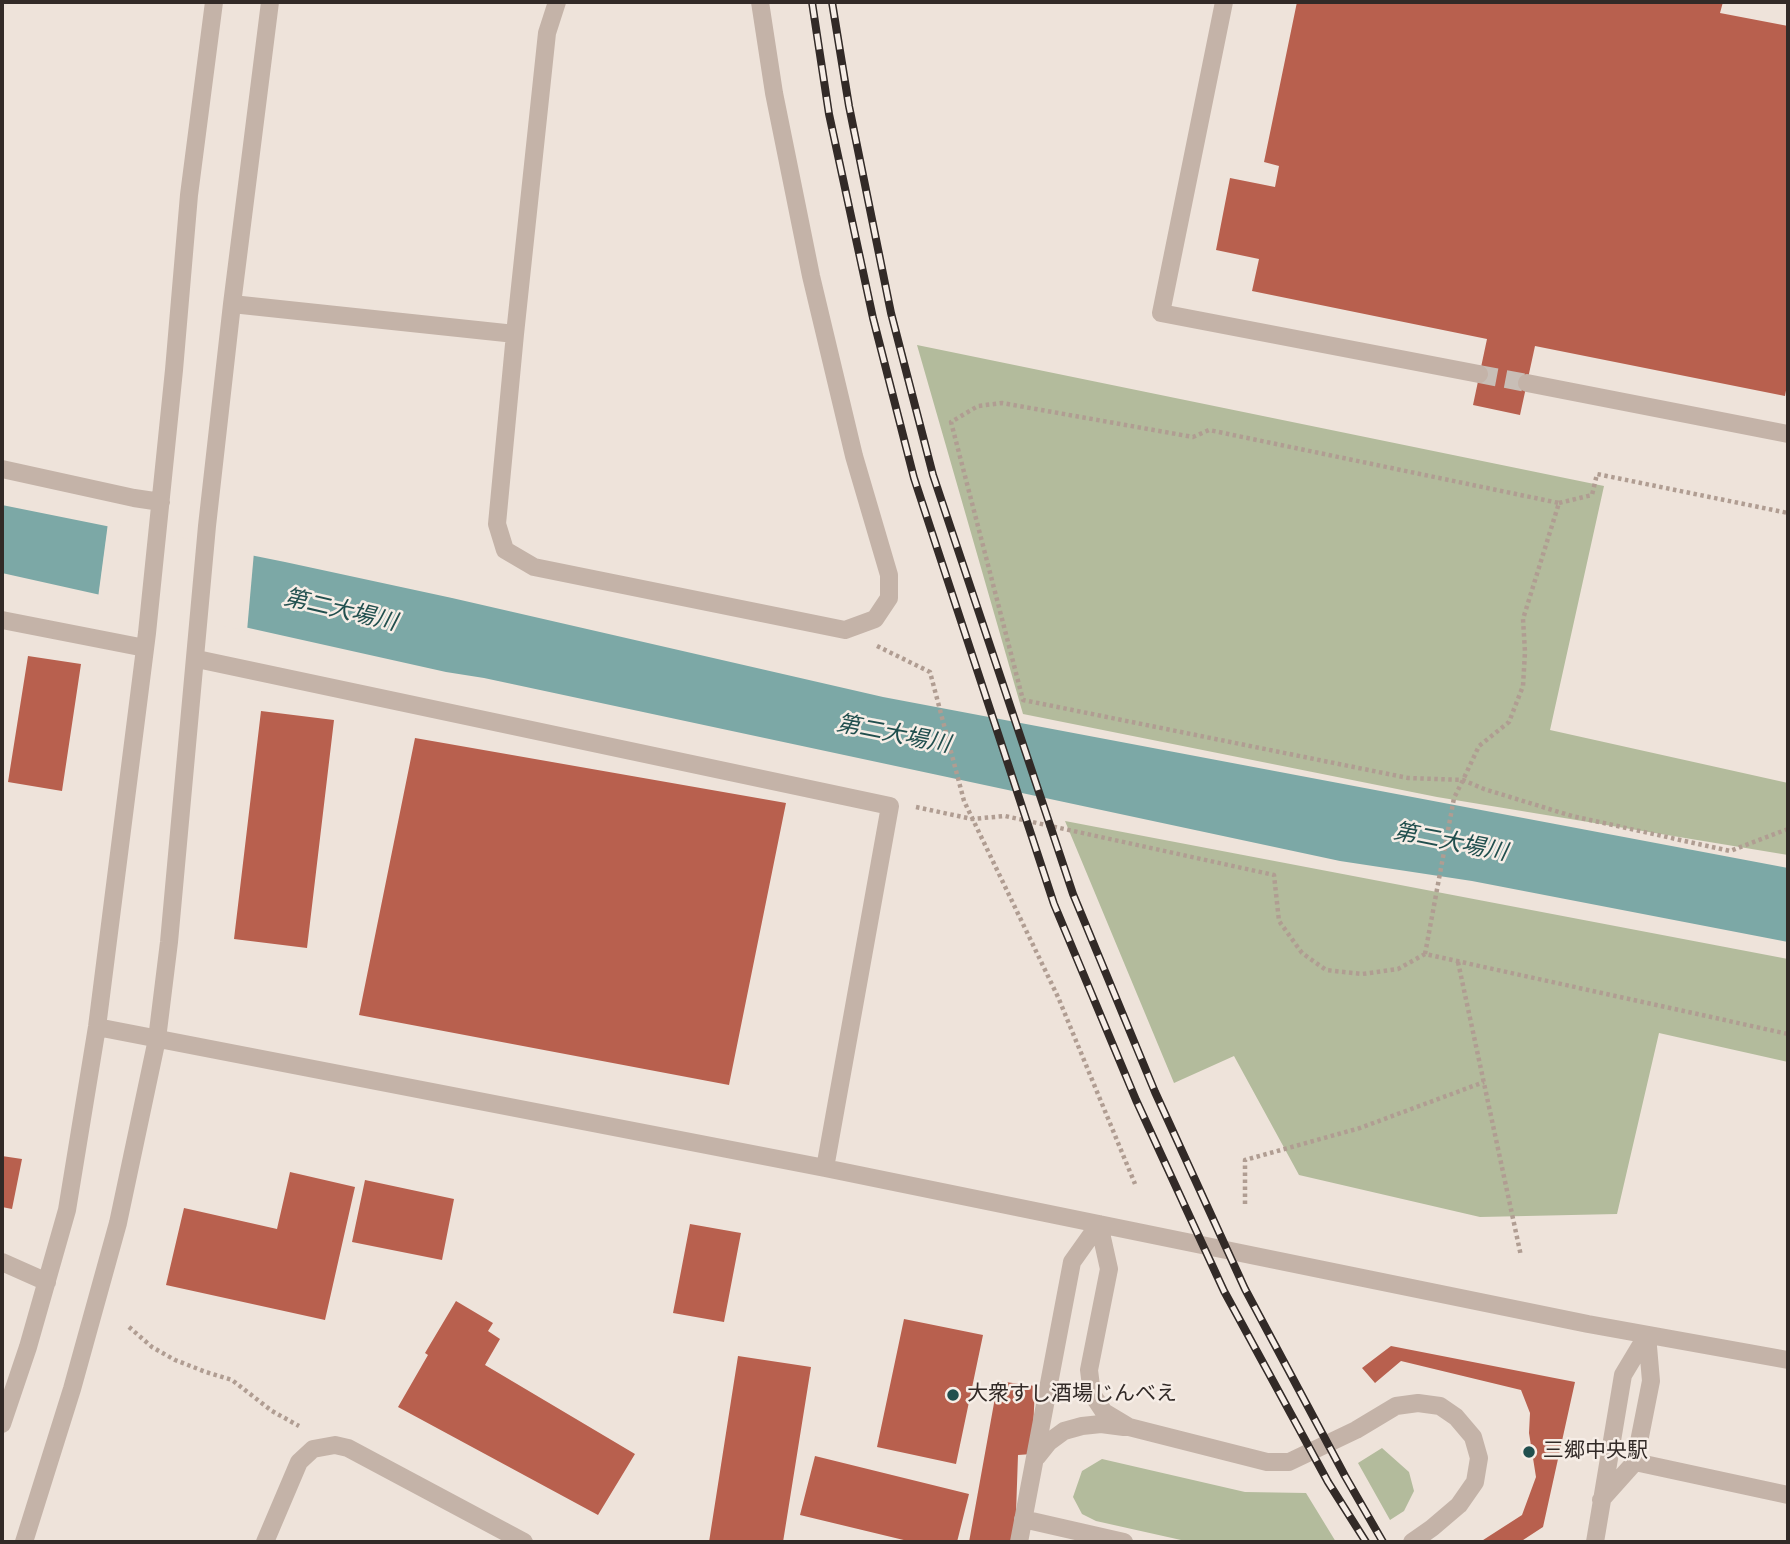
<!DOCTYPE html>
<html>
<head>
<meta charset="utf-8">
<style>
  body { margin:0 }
  #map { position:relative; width:1790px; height:1544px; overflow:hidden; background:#eee3da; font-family:"Source Sans 3",sans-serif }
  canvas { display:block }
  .frame { position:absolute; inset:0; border:4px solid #322a27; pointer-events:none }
</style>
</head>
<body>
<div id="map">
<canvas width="1790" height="1544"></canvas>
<div class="frame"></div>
</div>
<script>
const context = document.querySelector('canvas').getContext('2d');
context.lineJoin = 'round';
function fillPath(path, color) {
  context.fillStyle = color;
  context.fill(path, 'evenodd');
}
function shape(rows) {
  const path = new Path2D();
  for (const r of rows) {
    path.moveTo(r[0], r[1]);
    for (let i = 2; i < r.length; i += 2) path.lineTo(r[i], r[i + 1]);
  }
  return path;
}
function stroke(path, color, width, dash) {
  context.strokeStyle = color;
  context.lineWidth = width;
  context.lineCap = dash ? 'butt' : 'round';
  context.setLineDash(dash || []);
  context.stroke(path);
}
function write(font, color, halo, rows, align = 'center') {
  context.font = font + ' "Source Sans 3","Noto Sans JP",sans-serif';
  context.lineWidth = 5;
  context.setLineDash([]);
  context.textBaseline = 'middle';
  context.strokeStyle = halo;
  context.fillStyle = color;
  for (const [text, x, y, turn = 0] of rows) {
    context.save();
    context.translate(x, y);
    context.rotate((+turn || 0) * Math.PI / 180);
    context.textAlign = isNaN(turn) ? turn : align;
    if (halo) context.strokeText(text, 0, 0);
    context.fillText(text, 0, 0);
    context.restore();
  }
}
const green = shape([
  [917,345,1604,486,1550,730,1788,783,1788,855,1437,797,1023,714],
  [1065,821,1788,959,1788,1062,1659,1033,1617,1214,1480,1217,1299,1175,1234,1056,1174,1083],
  [1382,1448,1409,1472,1414,1491,1404,1511,1390,1520,1358,1463],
  [1102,1459,1245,1492,1306,1493,1336,1542,1190,1542,1096,1521,1082,1514,1073,1497,1082,1471]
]);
const water = shape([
  [2,505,285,562,452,598,883,697,1788,868,1788,942,1472,881,1340,861,484,678,446,672,2,573]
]);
const pier = shape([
  [108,523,254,552,247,631,98,598]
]);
const building = shape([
  [1297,2,1723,2,1720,13,1788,26,1788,379,1785,396,1535,346,1520,415,1473,405,1487,339,1252,291,1259,259,1216,250,1230,178,1275,187,1279,166,1264,162],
  [28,656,81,664,62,791,8,782],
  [261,711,334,720,307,948,234,939],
  [415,738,786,803,729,1085,359,1015],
  [2,1156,22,1159,12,1209,2,1207],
  [290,1172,355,1187,325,1320,166,1285,184,1208,277,1229],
  [365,1180,454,1199,442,1260,352,1242],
  [690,1224,741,1233,724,1322,673,1313],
  [456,1301,493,1323,488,1331,500,1339,485,1365,635,1454,598,1515,398,1407,428,1355,425,1353],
  [904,1319,983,1335,956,1464,877,1447],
  [1391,1346,1575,1382,1543,1527,1520,1542,1480,1542,1522,1515,1536,1477,1529,1433,1530,1413,1521,1390,1401,1361,1375,1383,1362,1368],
  [738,1356,811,1367,783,1542,709,1542],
  [998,1381,1035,1386,1032,1454,1018,1455,1015,1542,969,1542],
  [815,1456,969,1494,957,1542,912,1542,800,1515]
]);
const minorTunnel = shape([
  [1479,374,1527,383]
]);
const path = shape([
  [1559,503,1592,495,1597,474,1788,513],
  [877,646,930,672,964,801,1058,997,1135,1184],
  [916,807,972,819,1005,816,1274,875,1279,921,1302,953,1326,970,1362,974,1398,969,1425,954],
  [1788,829,1730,851,1572,816,1484,789,1463,780,1408,778,1023,700,951,422,978,406,1002,403,1193,437,1209,430,1559,503,1523,619,1525,652,1523,686,1509,722,1479,746,1463,780,1454,798,1425,954,1788,1034],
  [1458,962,1521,1256],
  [1245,1204,1245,1160,1360,1128,1484,1082],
  [129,1327,152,1347,175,1360,206,1372,232,1380,272,1411,299,1426]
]);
const minor = shape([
  [557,2,547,33,515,334,497,524,505,550,534,567,845,630,875,619,889,598,889,575,854,456,811,276,774,93,760,2],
  [1224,2,1161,313,1479,374],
  [232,304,515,334],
  [1527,383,1788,434],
  [2,469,134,498,161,502],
  [2,620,145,648],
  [197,659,890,806,825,1168],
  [97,1027,825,1168,1588,1324,1788,1360],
  [1099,1224,1109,1269,1089,1370,1092,1394,1104,1412,1129,1427,1267,1462,1289,1462,1356,1430,1396,1406,1418,1403,1440,1406,1456,1417,1473,1437,1479,1458,1475,1482,1459,1505,1432,1528,1412,1542],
  [2,1262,47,1282],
  [1647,1335,1651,1381,1635,1462,1788,1495],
  [2,1424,28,1347,67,1210,97,1027,147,633,174,370,189,195,214,2],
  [1037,1457,1049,1442,1064,1431,1082,1426,1101,1424,1124,1427],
  [1601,1500,1635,1462],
  [1023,1519,1124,1542],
  [24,1542,72,1389,118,1223,157,1039,169,942,207,526,232,304,270,2],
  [265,1542,299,1462,313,1449,335,1445,348,1448,524,1542],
  [1019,1542,1072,1262,1099,1224],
  [1595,1542,1623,1375,1647,1335]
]);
const rail = shape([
  [812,2,829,114,873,318,914,478,1054,904,1136,1100,1224,1291,1328,1482,1366,1542],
  [832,2,849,106,891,313,933,475,1073,894,1155,1092,1245,1289,1345,1476,1383,1542]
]);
const markers = [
  [953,1395,7,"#214f4e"],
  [1529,1452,7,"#214f4e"]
];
const poiNames = [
  ["大衆すし酒場じんべえ",967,1395],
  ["三郷中央駅",1543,1452]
];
const waterNames = [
  ["第二大場川",340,612,13],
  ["第二大場川",893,736,11],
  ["第二大場川",1450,844,11]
];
fillPath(green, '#b3bb9c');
fillPath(water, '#7ca8a6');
fillPath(pier, '#eee3da');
fillPath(building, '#b8604e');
stroke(minorTunnel, '#c8beb6', 18, [18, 9]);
stroke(path, '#b09d92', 4.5, [3.5, 3.5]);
stroke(minor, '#c4b3a8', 18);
stroke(rail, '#322a27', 8);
stroke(rail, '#f6ede6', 5, [16]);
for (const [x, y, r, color] of markers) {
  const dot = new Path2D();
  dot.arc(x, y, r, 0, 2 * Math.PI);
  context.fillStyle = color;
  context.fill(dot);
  stroke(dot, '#f6ede6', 2.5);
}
write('21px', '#322a27', '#f6ede6', poiNames, 'left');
write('italic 23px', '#214f4e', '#f6ede6', waterNames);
</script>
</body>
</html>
